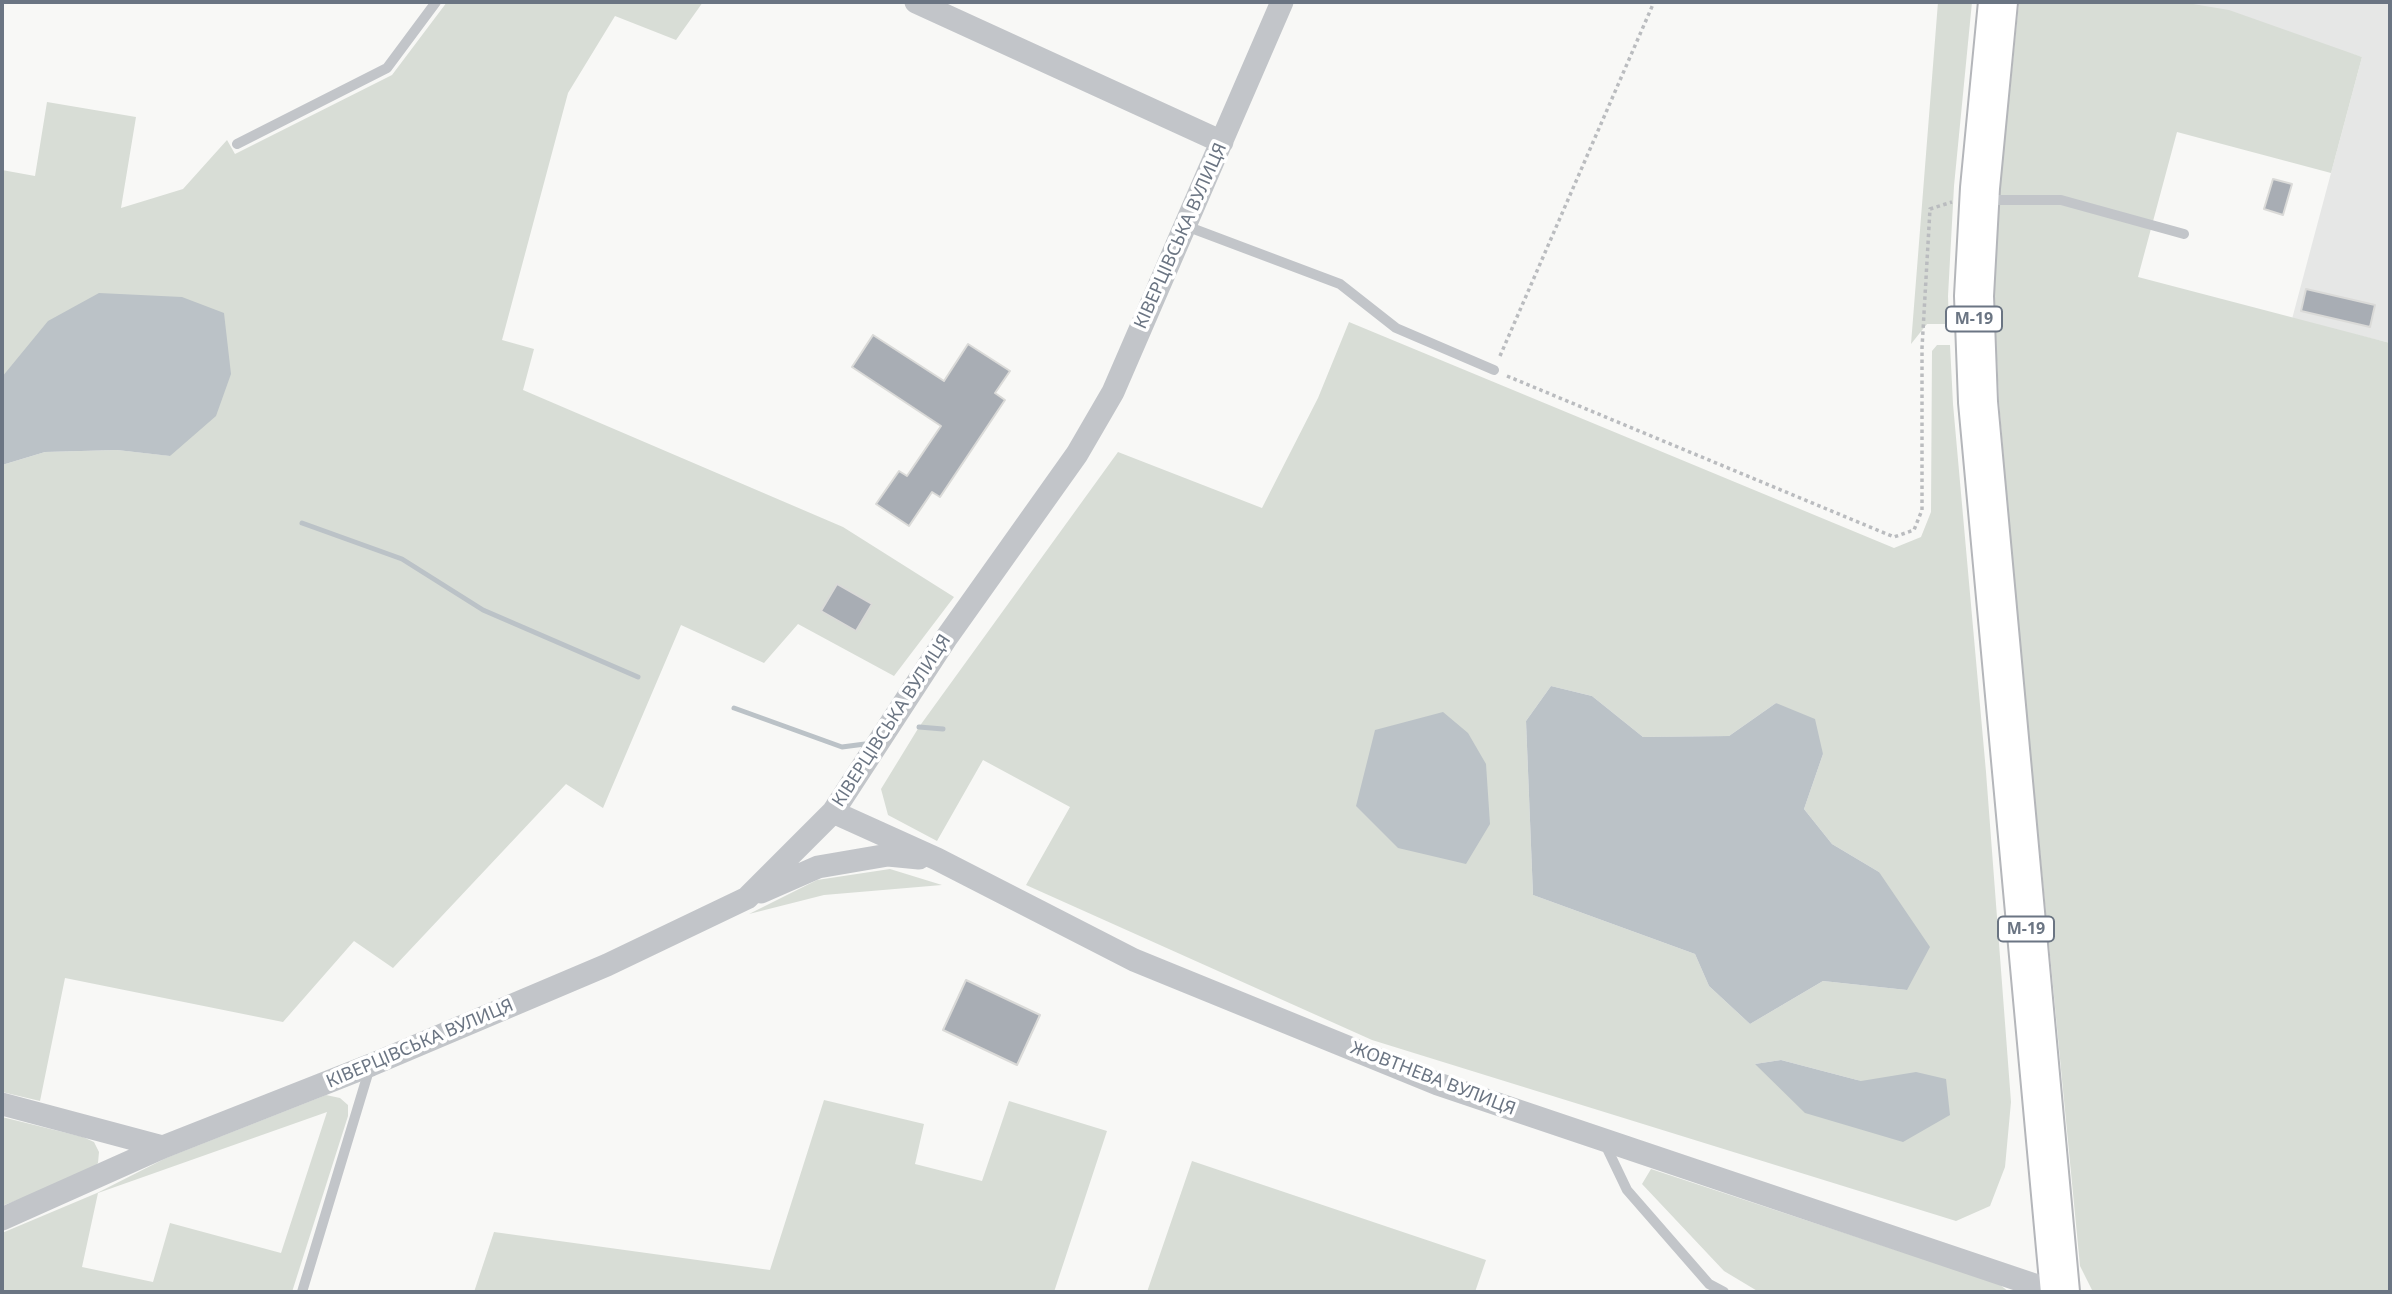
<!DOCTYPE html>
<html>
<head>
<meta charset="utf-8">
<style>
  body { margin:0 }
  #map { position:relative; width:2392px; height:1294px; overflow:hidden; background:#f8f8f6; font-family:"Noto Sans",sans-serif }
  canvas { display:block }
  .frame { position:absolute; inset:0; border:4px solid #6b7583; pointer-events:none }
</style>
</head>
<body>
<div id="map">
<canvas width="2392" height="1294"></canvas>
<div class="frame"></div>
</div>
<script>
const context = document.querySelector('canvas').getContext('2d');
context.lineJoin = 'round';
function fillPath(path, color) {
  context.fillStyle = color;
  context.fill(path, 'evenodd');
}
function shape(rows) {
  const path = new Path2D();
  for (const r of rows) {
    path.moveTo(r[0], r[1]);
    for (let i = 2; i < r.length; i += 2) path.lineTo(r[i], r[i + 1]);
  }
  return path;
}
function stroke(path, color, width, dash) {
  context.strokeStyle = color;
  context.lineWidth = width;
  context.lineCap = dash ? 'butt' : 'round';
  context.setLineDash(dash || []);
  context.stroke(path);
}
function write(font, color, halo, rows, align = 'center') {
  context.font = font + ' "Noto Sans",sans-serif';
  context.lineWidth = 7;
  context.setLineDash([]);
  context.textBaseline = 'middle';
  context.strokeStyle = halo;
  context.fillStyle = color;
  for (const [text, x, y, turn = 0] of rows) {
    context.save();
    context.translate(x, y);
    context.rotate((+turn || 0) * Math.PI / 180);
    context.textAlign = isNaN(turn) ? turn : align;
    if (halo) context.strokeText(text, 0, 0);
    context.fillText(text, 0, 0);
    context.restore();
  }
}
const built = shape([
  [2181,2,2390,2,2390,343,2292,319,2362,57]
]);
const green = shape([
  [447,2,703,2,676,40,615,16,568,93,502,340,534,349,523,390,843,527,954,597,894,676,798,624,764,663,681,625,603,808,566,784,393,968,354,941,283,1022,65,978,40,1101,2,1092,2,465,45,452,117,450,171,456,2,377,2,170,35,176,47,102,136,117,121,208,183,189,227,140,235,154,392,75],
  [1938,2,1972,2,1954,186,1948,296,1949,324,1927,324,1911,344],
  [2019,2,2181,2,2229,10,2362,57,2331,173,2177,132,2138,277,2390,343,2390,1292,2093,1292,2080,1266,2012,561,1999,401,1994,296,2000,189],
  [1349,322,1894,548,1921,537,1931,512,1932,351,1937,345,1950,345,1953,404,1986,772,2011,1102,2005,1167,1990,1206,1956,1221,1372,1040,1026,885,1070,807,983,760,937,841,888,815,881,789,919,727,1118,452,1262,508,1318,398],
  [1551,686,1592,696,1643,737,1729,736,1776,703,1823,754,1804,809,1832,844,1879,872,1907,990,1823,981,1750,1024,1709,986,1695,954,1533,895,1526,721],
  [1781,1060,1861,1081,1755,1064],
  [890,869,942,885,824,895,749,914,817,880],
  [326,1095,340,1098,348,1105,348,1116,292,1292,2,1292,2,1233,97,1193,166,1158],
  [327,1112,281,1253,170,1223,153,1282,82,1267,98,1193],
  [824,1100,924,1124,915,1164,982,1181,1009,1101,1107,1131,1054,1292,474,1292,494,1232,770,1270],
  [2,1117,83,1137,94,1142,99,1152,98,1163,90,1172,2,1206],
  [1192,1161,1486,1260,1475,1292,1147,1292],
  [1651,1169,1999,1284,2009,1292,1759,1292,1724,1271,1642,1184]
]);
const water = shape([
  [99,293,182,297,224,313,231,374,216,416,170,456,117,450,45,452,2,465,2,377,48,321],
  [1551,686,1592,696,1643,737,1729,736,1776,703,1815,719,1823,754,1804,809,1832,844,1879,872,1930,947,1907,990,1823,981,1750,1024,1709,986,1695,954,1533,895,1526,721],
  [1443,712,1468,733,1486,764,1490,824,1466,864,1398,848,1356,806,1375,730],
  [1781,1060,1861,1081,1916,1072,1946,1079,1950,1115,1903,1142,1805,1113,1755,1064]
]);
const stream = shape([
  [302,523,402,559,483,610,638,677],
  [734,708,842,747,865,744],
  [919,727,943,729]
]);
const building = shape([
  [2273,179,2292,184,2283,215,2264,209,2273,179],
  [2306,289,2375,305,2370,327,2301,311,2306,289],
  [873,335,944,381,968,344,1010,371,995,393,1005,400,940,497,932,492,909,526,876,504,899,471,907,476,941,426,852,367,873,335],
  [837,584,872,604,856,631,821,611,837,584],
  [966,980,1040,1015,1017,1065,943,1030,966,980]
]);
const path = shape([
  [1500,356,1654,2],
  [1507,376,1894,537,1914,530,1922,510,1922,348,1930,209,1952,202]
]);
const lane = shape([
  [237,144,387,68,436,2],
  [1985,200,2061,200,2184,234],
  [1186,226,1340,284,1396,328,1494,370],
  [1604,1142,1627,1190,1709,1284,1724,1292],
  [302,1292,370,1067]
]);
const street = shape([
  [916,2,1222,142],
  [833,812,937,859,1134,960,1438,1084,2055,1292],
  [761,892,818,867,888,855,919,858],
  [2,1104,163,1147],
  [2,1219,163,1147,371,1065,607,965,747,898,833,812,947,637,1077,454,1113,392,1282,2]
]);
const highway = shape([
  [1998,2,1980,188,1974,296,1978,402,2060,1292]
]);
const shields = [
  [1974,319,56],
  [2026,929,56]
];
const shieldNames = [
  ["М-19",1974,319],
  ["М-19",2026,929]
];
const streetNames = [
  ["КІВЕРЦІВСЬКА ВУЛИЦЯ",1181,236,-66],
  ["КІВЕРЦІВСЬКА ВУЛИЦЯ",892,721,-57],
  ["КІВЕРЦІВСЬКА ВУЛИЦЯ",420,1044,-23],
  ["ЖОВТНЕВА ВУЛИЦЯ",1433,1079,21]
];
fillPath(built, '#e6e7e6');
fillPath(green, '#d8ddd6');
fillPath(water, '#bbc2c7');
stroke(stream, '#bbc2c7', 5);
fillPath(building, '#a8adb4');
stroke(building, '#dadad8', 2);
stroke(highway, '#b4b6ba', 42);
stroke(path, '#babcbf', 3.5, [3.5, 3.5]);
stroke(lane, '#c2c5c9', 10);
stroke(street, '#c2c5c9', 23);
stroke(highway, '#fff', 38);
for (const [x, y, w] of shields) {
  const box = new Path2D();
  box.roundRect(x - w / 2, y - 12.5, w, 25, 5);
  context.fillStyle = '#fff';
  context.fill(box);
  stroke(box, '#6b7583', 2);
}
write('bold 16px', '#6b7583', null, shieldNames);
write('18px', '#6b7583', '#fff', streetNames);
</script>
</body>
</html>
